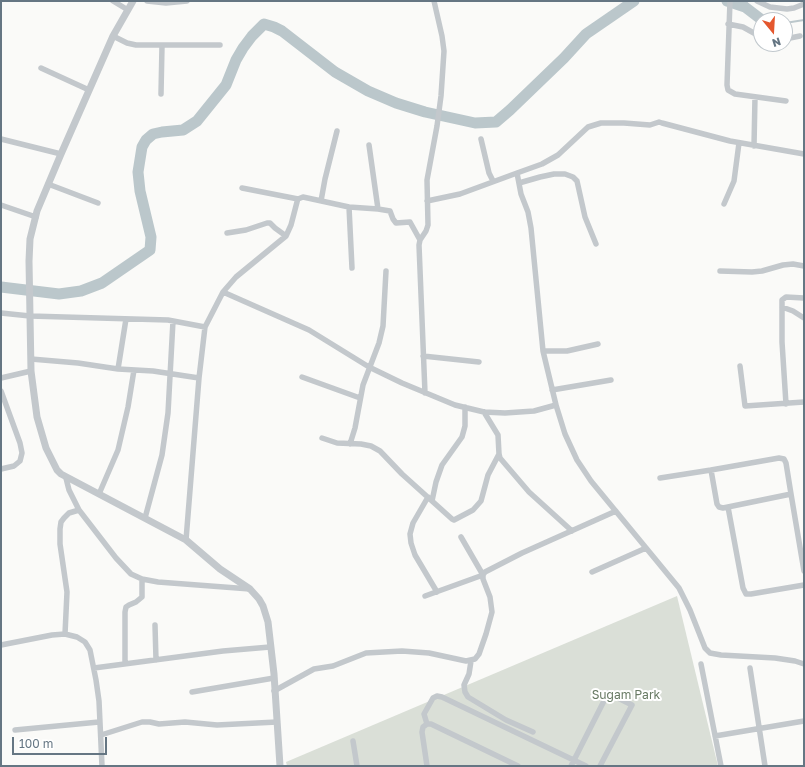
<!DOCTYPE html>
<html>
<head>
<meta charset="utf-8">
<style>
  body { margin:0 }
  #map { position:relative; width:805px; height:767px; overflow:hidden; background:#fafaf8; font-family:"Golos Text",sans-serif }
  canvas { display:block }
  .frame { position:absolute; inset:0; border:2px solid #657683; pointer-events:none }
  .north { position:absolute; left:753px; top:12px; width:40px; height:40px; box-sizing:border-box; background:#fff; border:1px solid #c1c8cd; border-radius:50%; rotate:162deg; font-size:11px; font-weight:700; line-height:16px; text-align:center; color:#657683 }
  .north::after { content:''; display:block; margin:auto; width:14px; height:18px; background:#e4572e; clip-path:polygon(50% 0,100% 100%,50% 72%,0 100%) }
  .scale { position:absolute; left:12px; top:737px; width:95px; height:18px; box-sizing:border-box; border:2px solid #657683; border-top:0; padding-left:5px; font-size:12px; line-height:14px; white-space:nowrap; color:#657683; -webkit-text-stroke:3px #fff; paint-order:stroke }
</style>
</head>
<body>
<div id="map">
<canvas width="805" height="767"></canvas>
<div class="frame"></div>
<div class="north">N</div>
<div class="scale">100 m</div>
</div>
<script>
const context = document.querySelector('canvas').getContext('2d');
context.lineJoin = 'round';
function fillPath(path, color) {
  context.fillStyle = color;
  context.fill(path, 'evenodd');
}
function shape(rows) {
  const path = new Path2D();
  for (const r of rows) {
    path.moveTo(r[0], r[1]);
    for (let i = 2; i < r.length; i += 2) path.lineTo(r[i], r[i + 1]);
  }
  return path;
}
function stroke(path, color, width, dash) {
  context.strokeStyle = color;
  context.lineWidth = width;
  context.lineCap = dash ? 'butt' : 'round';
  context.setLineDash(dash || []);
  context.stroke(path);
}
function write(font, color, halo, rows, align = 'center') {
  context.font = font + ' "Golos Text",sans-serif';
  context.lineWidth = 4;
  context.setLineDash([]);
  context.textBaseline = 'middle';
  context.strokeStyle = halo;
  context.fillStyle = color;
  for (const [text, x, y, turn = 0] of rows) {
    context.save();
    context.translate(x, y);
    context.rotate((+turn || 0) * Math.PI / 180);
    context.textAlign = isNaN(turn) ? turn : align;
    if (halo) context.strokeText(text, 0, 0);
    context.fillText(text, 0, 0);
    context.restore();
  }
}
const green = shape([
  [677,596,718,766,287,766,286,762]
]);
const stream = shape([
  [785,23,804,20]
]);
const river = shape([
  [727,1,745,7,762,20],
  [1,287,59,294,81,291,102,283,150,250,151,237,140,191,138,172,142,147,146,140,153,134,162,132,183,130,197,121,226,85,236,60,243,48,252,36,264,24,274,27,282,31,335,72,368,91,396,103,425,112,475,123,496,122,510,110,564,58,586,34,634,1]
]);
const minor = shape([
  [113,1,128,10],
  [147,1,166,3,187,1],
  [730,1,727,85,728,90,735,94,786,101],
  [757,1,770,7,787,9,794,8,804,4],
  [728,24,743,27,761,37],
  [113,36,127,43,136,45,220,45],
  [785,39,800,36],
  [41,68,89,90],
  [161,94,162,46],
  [1,139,61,154],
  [481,139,489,173,493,181],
  [369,145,378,209],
  [754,146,755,97],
  [517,173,542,164,558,155,588,127,601,123,624,123,650,125,659,122,662,123,730,141,804,154],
  [519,183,540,177,554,174,565,174,573,177,577,181,585,217,596,244],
  [48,184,98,203],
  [242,188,298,199],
  [321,201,325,179,337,131],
  [724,204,734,181,739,143],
  [1,205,36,217],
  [349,207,352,268],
  [227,233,246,230,267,223,270,223,275,228,286,236],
  [720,271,752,272,762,271,783,265,793,264,804,266],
  [223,292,236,277,286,236,291,225,297,202,298,199,303,197,349,207,378,209,390,211,393,219,396,223,410,222,420,240],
  [782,307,793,311,804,318],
  [1,313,30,316,168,320,205,327],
  [543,351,567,351,598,344],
  [423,356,479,362],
  [31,359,78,363,118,369,153,371,199,378],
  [740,366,745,406,804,402],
  [118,369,126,319],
  [302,377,360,398],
  [1,378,31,371],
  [552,390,611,380],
  [1,391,20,443,22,453,20,461,14,466,1,469],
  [425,393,419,245,420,240,426,231,428,225,427,180,437,126,441,96,444,51,442,36,434,1],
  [786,404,782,342,782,300,786,297,804,298],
  [556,405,565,434,577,460,591,481,679,588,690,610,705,648,710,653,721,655,775,658,795,661,804,664],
  [484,412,498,435,499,454,500,458,529,492,572,531],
  [322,438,337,443,361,444,371,446,380,451,402,474,452,519,454,520,473,510,481,501,488,475,499,454],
  [350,444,355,428,363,385,379,343,383,326,386,271],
  [66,478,69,490,79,510,116,558,131,574,142,579,158,582,250,589],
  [660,478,711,470],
  [99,494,118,450,128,407,134,370],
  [791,494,723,508,719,507,717,504,711,470,779,458,784,459,786,463,791,494,804,571],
  [428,497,413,523,410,534,411,543,415,555,437,592],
  [432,501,436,482,442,465,462,437,465,426,465,407],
  [728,507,743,588,746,594,751,594,804,585],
  [145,518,162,455,168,413,173,321],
  [186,540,199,378,205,327,223,292,309,330,369,367,402,383,455,405,484,412,505,413,534,411,556,405,543,351,531,228,528,212,521,194,517,173,460,194,427,201],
  [592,572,646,548],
  [425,596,483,575,461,537],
  [155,625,156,660],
  [65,634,77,637,85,642,90,650,96,680,99,701,102,766],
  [1,645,52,635,65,634,67,592,60,544,60,529,61,522,64,518,69,513,79,510],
  [471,661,469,674,464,685,465,692,468,697,506,720,533,732],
  [125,664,125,612,126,607,129,605,136,602,142,597,142,579],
  [701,664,721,766],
  [94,668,223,651,270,647],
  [750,668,765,766],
  [274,691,314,669,333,666,366,653,402,651,429,653,466,661,475,659,479,654,486,634,492,612,490,597,483,579,483,575,485,572,522,553,616,511],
  [192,692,274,678],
  [427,724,424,714,433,698,437,696,442,697,586,766],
  [15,730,99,722],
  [101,735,142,722,150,722,159,724,185,722,217,725,277,722],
  [715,736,804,721],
  [353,741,357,766],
  [427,766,422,732,423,727,427,724,431,724,518,766],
  [571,766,608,693,632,705,600,766]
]);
const tertiary = shape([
  [133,1,113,36,61,154,37,211,30,239,29,261,31,371,37,417,46,448,57,470,61,474,186,540,220,569,250,589,259,599,263,606,268,622,274,674,280,766]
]);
const parkNames = [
  ["Sugam Park",626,695]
];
fillPath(green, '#dadfd7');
stroke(stream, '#bbc7cb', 2);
stroke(river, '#bbc7cb', 11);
stroke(minor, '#c3c8cc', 5.5);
stroke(tertiary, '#c3c8cc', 7);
write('12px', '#687a64', '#fff', parkNames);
</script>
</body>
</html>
